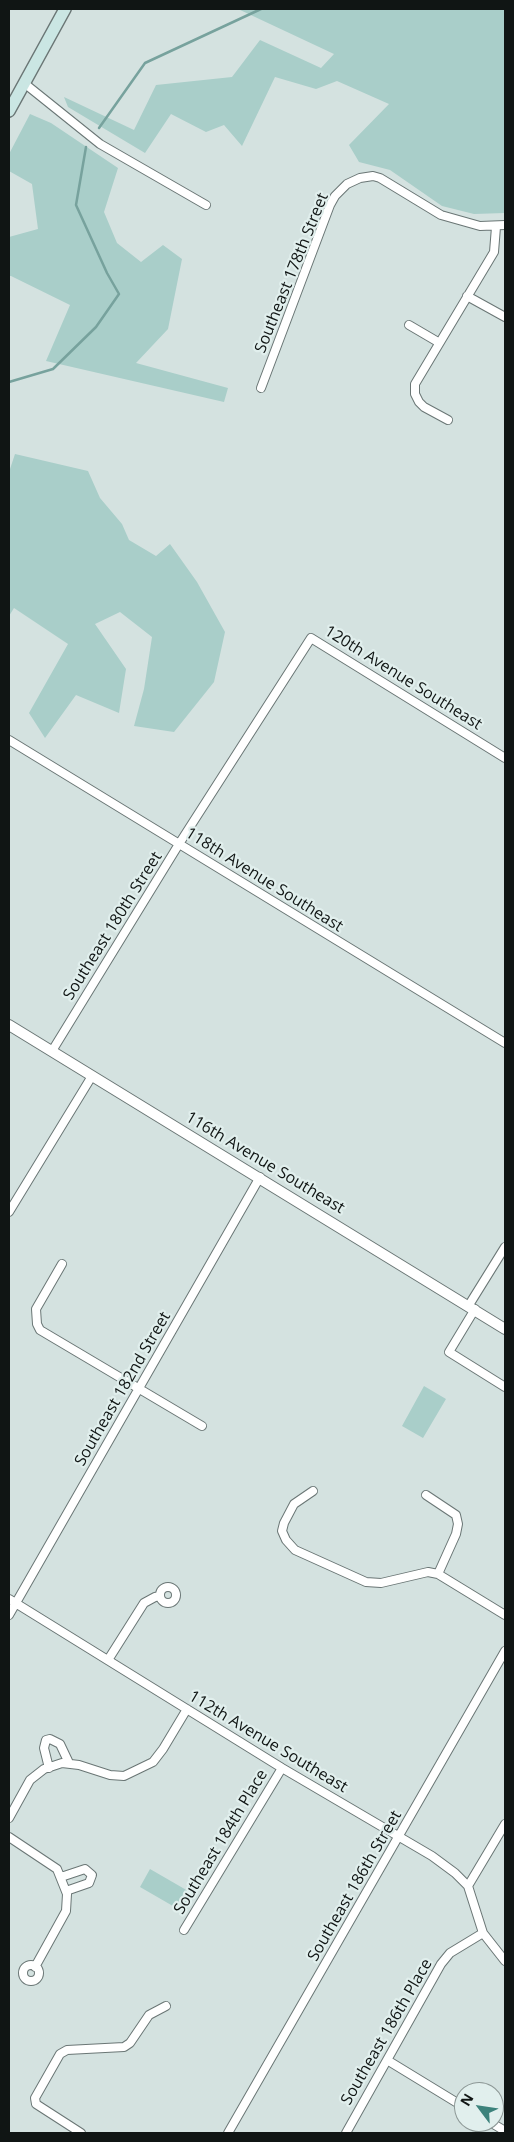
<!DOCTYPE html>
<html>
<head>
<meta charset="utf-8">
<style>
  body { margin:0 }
  #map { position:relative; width:514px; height:2142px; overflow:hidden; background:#d4e2e0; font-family:"Open Sans",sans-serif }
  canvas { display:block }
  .frame { position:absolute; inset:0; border:10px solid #101514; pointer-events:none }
  .north { position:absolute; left:454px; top:2082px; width:50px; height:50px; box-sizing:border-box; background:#e1efed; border:1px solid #8d9896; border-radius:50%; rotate:301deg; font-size:14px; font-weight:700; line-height:20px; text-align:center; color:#101514 }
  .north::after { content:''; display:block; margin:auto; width:18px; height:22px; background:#3c827b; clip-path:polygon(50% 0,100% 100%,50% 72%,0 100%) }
</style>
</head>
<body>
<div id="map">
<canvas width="514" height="2142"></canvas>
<div class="frame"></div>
<div class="north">N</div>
</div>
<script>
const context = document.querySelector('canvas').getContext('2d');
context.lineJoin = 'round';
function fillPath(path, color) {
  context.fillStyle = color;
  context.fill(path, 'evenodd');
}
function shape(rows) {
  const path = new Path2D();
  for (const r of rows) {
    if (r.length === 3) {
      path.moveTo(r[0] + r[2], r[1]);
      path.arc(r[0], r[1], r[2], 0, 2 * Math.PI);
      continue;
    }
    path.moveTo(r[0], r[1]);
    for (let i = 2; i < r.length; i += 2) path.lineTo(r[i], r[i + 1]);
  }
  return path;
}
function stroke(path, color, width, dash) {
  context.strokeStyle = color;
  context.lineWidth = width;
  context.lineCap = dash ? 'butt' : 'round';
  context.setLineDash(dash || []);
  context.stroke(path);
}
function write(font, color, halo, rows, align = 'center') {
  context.font = font + ' "Open Sans",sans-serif';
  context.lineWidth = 4.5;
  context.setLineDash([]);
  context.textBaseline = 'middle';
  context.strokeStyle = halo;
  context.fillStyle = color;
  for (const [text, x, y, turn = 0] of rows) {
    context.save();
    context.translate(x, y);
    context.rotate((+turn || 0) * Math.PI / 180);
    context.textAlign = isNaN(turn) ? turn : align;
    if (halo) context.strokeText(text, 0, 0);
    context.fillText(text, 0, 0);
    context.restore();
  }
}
const green = shape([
  [238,9,505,9,505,213,474,214,442,206,390,170,359,162,349,145,389,104,337,81,316,89,275,77,242,146,224,125,206,132,171,114,145,153,68,107,64,97,134,130,156,85,232,77,260,40,321,68,334,54],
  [30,114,51,123,118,168,104,212,117,243,141,262,163,245,182,259,168,329,136,363,228,388,224,402,46,361,70,305,11,276,9,276,9,237,38,229,32,184,9,171,9,154],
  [15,454,88,471,100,498,122,524,129,540,156,556,170,544,197,582,225,632,214,682,174,732,134,726,144,689,152,637,120,612,95,624,126,669,119,713,76,695,45,738,29,713,68,644,14,608,9,616,9,472],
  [424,1386,446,1399,423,1438,402,1426],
  [150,1869,195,1895,185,1913,140,1887]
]);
const stream = shape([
  [99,128,145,63,261,9],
  [9,382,53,369,96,327,119,294,107,273,76,205,86,147]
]);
const minor = shape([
  [24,83,100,144,206,205],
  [467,296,505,317],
  [409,325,438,342],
  [261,388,330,205,335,196,347,184,360,178,373,176,380,178,441,215,480,226,505,225],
  [448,420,424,407,419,402,415,394,415,384,494,252,496,227],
  [9,740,505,1043],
  [52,1051,179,844,311,638,505,758],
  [9,1212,92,1076],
  [62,1264,36,1309,37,1324,40,1330,202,1426],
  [469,1305,505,1247],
  [475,1309,449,1352,505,1387],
  [313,1491,294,1504,284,1523,282,1531,286,1540,295,1550,366,1582,381,1583,428,1572,438,1574,505,1615],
  [426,1495,456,1515,458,1524,456,1534,438,1574],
  [168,1595,8],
  [9,1599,282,1768,432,1856,455,1873,468,1886,483,1933,505,1961],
  [9,1615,260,1177],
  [108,1660,144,1603,155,1597,160,1596],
  [49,1768,44,1748,46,1740,50,1739,60,1744,69,1763],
  [9,1818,30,1780,44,1769,62,1763,79,1765,110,1775,124,1776,153,1762,163,1749,187,1709],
  [9,1837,57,1869,67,1894,66,1911,35,1967],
  [61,1877,85,1869,92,1875,89,1883,66,1891],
  [468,1886,505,1824],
  [184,1930,282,1768],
  [31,1973,8],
  [387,2060,464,2107],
  [490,2122,505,2131],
  [81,2133,36,2104,35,2098,60,2054,67,2050,124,2047,130,2043,149,2015,166,2006],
  [228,2133,505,1651],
  [346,2133,441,1964,450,1953,483,1933]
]);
const tertiary = shape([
  [9,1025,505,1329]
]);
const secondary = shape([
  [9,111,65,9]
]);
const streetNames = [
  ["Southeast 178th Street",292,273,-68],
  ["120th Avenue Southeast",403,678,32],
  ["118th Avenue Southeast",264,880,32],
  ["Southeast 180th Street",113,926,-58],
  ["116th Avenue Southeast",265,1163,31],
  ["Southeast 182nd Street",123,1389,-60],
  ["112th Avenue Southeast",268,1742,31],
  ["Southeast 184th Place",221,1842,-59],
  ["Southeast 186th Street",355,1886,-60],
  ["Southeast 186th Place",387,2032,-60]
];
fillPath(green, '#a9cec9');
stroke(stream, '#77a29d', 2.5);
stroke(minor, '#6a7675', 10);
stroke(tertiary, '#6a7675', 12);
stroke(secondary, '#6a7675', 14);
stroke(minor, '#fff', 8);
stroke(tertiary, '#fff', 10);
stroke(secondary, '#cae6e3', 11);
write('16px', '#101514', '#e1efed', streetNames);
</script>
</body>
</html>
